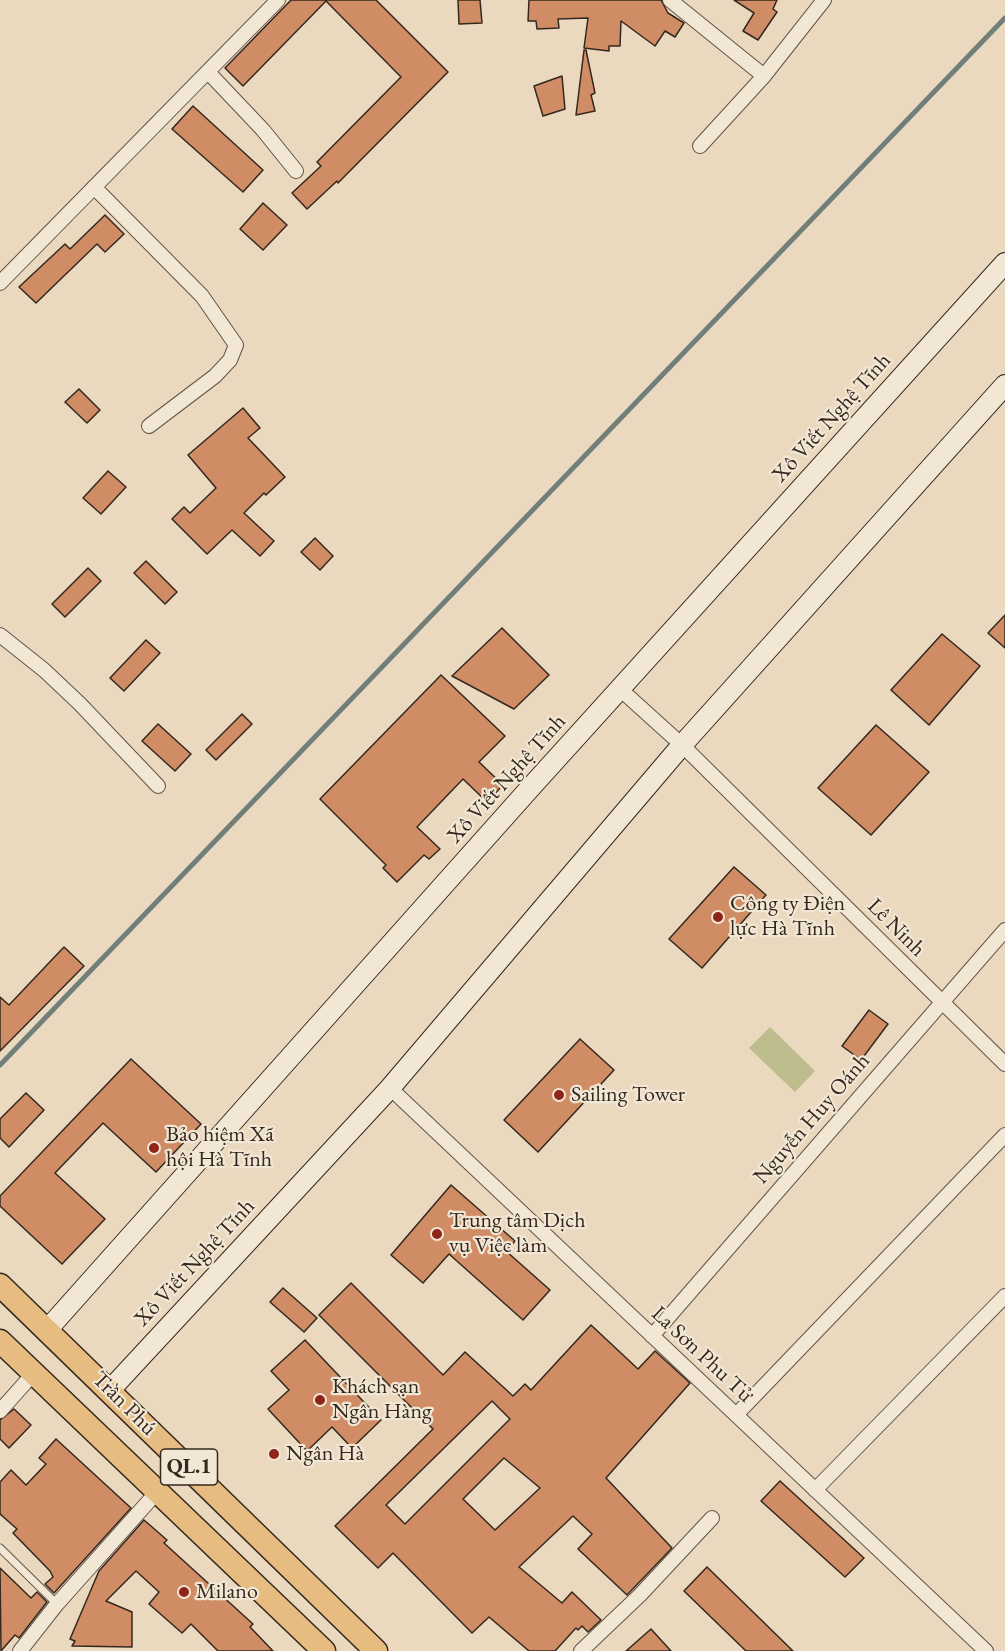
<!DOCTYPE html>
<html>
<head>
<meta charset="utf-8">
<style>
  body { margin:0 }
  canvas { display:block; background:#ebd9bf }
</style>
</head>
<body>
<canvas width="1005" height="1651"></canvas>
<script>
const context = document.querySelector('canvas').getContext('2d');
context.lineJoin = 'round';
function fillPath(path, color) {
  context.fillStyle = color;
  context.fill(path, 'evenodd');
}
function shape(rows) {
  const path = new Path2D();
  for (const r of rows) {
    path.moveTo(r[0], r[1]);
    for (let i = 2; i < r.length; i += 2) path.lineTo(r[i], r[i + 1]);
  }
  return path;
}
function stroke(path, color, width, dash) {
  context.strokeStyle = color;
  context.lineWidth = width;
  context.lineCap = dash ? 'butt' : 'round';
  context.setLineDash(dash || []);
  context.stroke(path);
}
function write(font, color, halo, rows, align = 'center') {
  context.font = font + ' "EB Garamond",serif';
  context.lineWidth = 4.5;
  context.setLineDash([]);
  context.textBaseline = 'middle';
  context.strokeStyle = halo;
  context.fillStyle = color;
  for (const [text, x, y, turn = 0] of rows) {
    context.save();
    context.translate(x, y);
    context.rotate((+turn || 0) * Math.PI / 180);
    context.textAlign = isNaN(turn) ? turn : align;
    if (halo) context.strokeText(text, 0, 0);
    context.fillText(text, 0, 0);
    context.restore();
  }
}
const green = shape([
  [770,1027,815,1071,795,1092,749,1048]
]);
const stream = shape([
  [0,1065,1005,18]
]);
const building = shape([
  [291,0,376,0,448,72,338,183,337,181,307,209,292,193,321,166,317,162,401,77,326,1,243,86,225,68,291,0],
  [458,0,480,0,482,23,459,24,458,0],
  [529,0,661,0,668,13,684,23,675,37,665,31,655,46,621,21,620,46,609,46,609,51,584,48,588,18,558,19,559,28,537,29,536,21,528,21,529,0],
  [734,0,777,0,773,9,777,12,758,40,743,31,754,13,734,0],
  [584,50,586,50,595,93,591,95,595,111,576,115,584,50],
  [562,76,565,109,543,116,534,86,562,76],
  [193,106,263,170,243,192,172,129,193,106],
  [263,203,287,225,263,250,240,229,263,203],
  [105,215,124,234,105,252,97,244,36,303,19,287,65,244,70,249,105,215],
  [79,389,100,410,87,423,65,402,79,389],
  [243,408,260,428,248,438,285,477,266,495,264,493,244,513,274,541,260,556,232,530,207,554,172,519,184,507,190,513,216,488,188,455,243,408],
  [108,471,126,487,101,514,83,498,108,471],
  [315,538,333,556,320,570,301,552,315,538],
  [146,561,177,592,165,604,134,573,146,561],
  [88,568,101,581,65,617,52,604,88,568],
  [1005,615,1005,648,988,633,1005,615],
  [502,628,549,675,514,709,452,676,502,628],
  [942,634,980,666,929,725,891,690,942,634],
  [146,640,160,653,124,691,110,678,146,640],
  [441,675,505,736,479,762,503,785,487,802,463,779,417,827,440,849,429,859,424,855,397,882,383,868,386,865,320,799,441,675],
  [242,714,252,724,216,760,206,750,242,714],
  [158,724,191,754,175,771,142,741,158,724],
  [876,725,929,772,871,835,818,788,876,725],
  [734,867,766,895,702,968,669,939,734,867],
  [64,947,84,966,0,1051,0,997,9,1005,64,947],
  [869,1010,888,1024,861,1060,842,1046,869,1010],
  [580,1039,614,1070,538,1152,504,1120,580,1039],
  [131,1059,201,1124,156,1172,103,1123,55,1173,105,1219,62,1264,0,1206,0,1196,131,1059],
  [26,1093,44,1110,9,1147,0,1138,0,1119,26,1093],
  [451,1185,515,1241,506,1251,550,1290,523,1320,449,1254,423,1283,391,1255,451,1185],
  [351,1283,443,1375,465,1352,513,1396,525,1384,531,1390,591,1325,638,1369,655,1351,690,1383,606,1478,672,1548,627,1595,578,1549,592,1534,573,1516,519,1567,562,1603,572,1592,601,1620,588,1632,582,1626,578,1630,576,1628,555,1651,529,1651,489,1617,472,1633,393,1553,378,1568,335,1526,433,1429,319,1315,351,1283],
  [492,1401,510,1419,405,1524,386,1505,492,1401],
  [504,1458,540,1488,495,1530,463,1499,504,1458],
  [283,1288,317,1318,304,1332,270,1302,283,1288],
  [305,1340,381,1420,352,1448,332,1427,307,1451,268,1409,289,1390,271,1371,305,1340],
  [14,1409,31,1425,9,1448,0,1439,0,1420,14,1409],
  [56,1439,131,1508,54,1593,45,1584,53,1577,50,1571,13,1533,17,1529,0,1514,0,1482,11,1470,26,1485,46,1464,39,1458,56,1439],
  [780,1481,864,1558,845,1577,761,1501,780,1481],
  [144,1520,167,1540,164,1543,253,1624,250,1627,273,1651,218,1651,191,1624,182,1633,149,1604,159,1592,136,1571,106,1601,132,1612,132,1647,72,1646,75,1641,70,1639,99,1571,144,1520],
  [707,1567,793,1651,746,1651,684,1591,707,1567],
  [0,1568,31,1598,37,1592,47,1602,19,1638,15,1635,1,1651,0,1568],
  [651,1629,671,1651,626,1651,651,1629]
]);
const lane = shape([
  [0,1548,57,1604]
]);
const street = shape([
  [670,0,764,76],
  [208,72,263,130,296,171],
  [700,146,764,76,824,0],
  [94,187,202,296,236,345,230,360,215,376,149,426],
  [0,283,278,0],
  [0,635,44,670,80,704,158,786],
  [620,689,682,745,1005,1064],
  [390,1088,986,1651],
  [652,1336,1005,930],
  [0,1411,33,1374],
  [736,1415,1005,1135],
  [815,1490,1005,1296],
  [20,1651,57,1604,157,1492],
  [581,1651,640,1595,712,1518]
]);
const secondary = shape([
  [47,1330,531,787,1005,263],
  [110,1390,390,1088,682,745,1005,385]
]);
const primary = shape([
  [0,1285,376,1651],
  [0,1341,324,1651]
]);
const markers = [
  [718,917,6,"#8f2418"],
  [559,1095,6,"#8f2418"],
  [154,1148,6,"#8f2418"],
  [437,1234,6,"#8f2418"],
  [320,1400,6,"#8f2418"],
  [274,1454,6,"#8f2418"],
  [184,1592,6,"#8f2418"]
];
const shields = [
  [189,1467,57]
];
const shieldNames = [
  ["QL.1",189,1467]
];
const streetNames = [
  ["Xô Viết Nghệ Tĩnh",832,418,-48],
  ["Xô Viết Nghệ Tĩnh",507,779,-48],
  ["Lê Ninh",896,928,45],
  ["Nguyễn Huy Oánh",812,1119,-49],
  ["Xô Viết Nghệ Tĩnh",195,1263,-47],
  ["La Sơn Phu Tử",702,1355,43],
  ["Trần Phú",124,1404,45]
];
const poiNames = [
  ["Công ty Điện",730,904],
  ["lực Hà Tĩnh",730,929],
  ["Sailing Tower",571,1095],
  ["Bảo hiệm Xã",166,1135],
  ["hội Hà Tĩnh",166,1160],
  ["Trung tâm Dịch",449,1221],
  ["vụ Việc làm",449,1246],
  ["Khách sạn",332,1387],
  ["Ngân Hàng",332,1412],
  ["Ngân Hà",286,1454],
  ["Milano",196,1592]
];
fillPath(green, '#bebd8d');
stroke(stream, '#717f7b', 5);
fillPath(building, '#cf8c65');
stroke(building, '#34281e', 1.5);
stroke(lane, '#625446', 9);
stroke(street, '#625446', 16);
stroke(secondary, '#34281e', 22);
stroke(primary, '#34281e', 25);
stroke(lane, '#f2e6d5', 7);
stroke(street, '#f2e6d5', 14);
stroke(secondary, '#f2e6d5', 20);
stroke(primary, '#e6bc80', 22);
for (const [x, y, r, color] of markers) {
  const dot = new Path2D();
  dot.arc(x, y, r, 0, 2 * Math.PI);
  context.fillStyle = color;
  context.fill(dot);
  stroke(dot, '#f2e6d5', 2);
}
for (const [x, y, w] of shields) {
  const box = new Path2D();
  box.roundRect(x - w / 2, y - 18, w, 36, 4.5);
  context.fillStyle = '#f2e6d5';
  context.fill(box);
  stroke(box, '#34281e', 1.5);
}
write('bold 21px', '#34281e', null, shieldNames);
write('22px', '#34281e', '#f2e6d5', streetNames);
write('22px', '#34281e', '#f2e6d5', poiNames, 'left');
</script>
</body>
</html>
